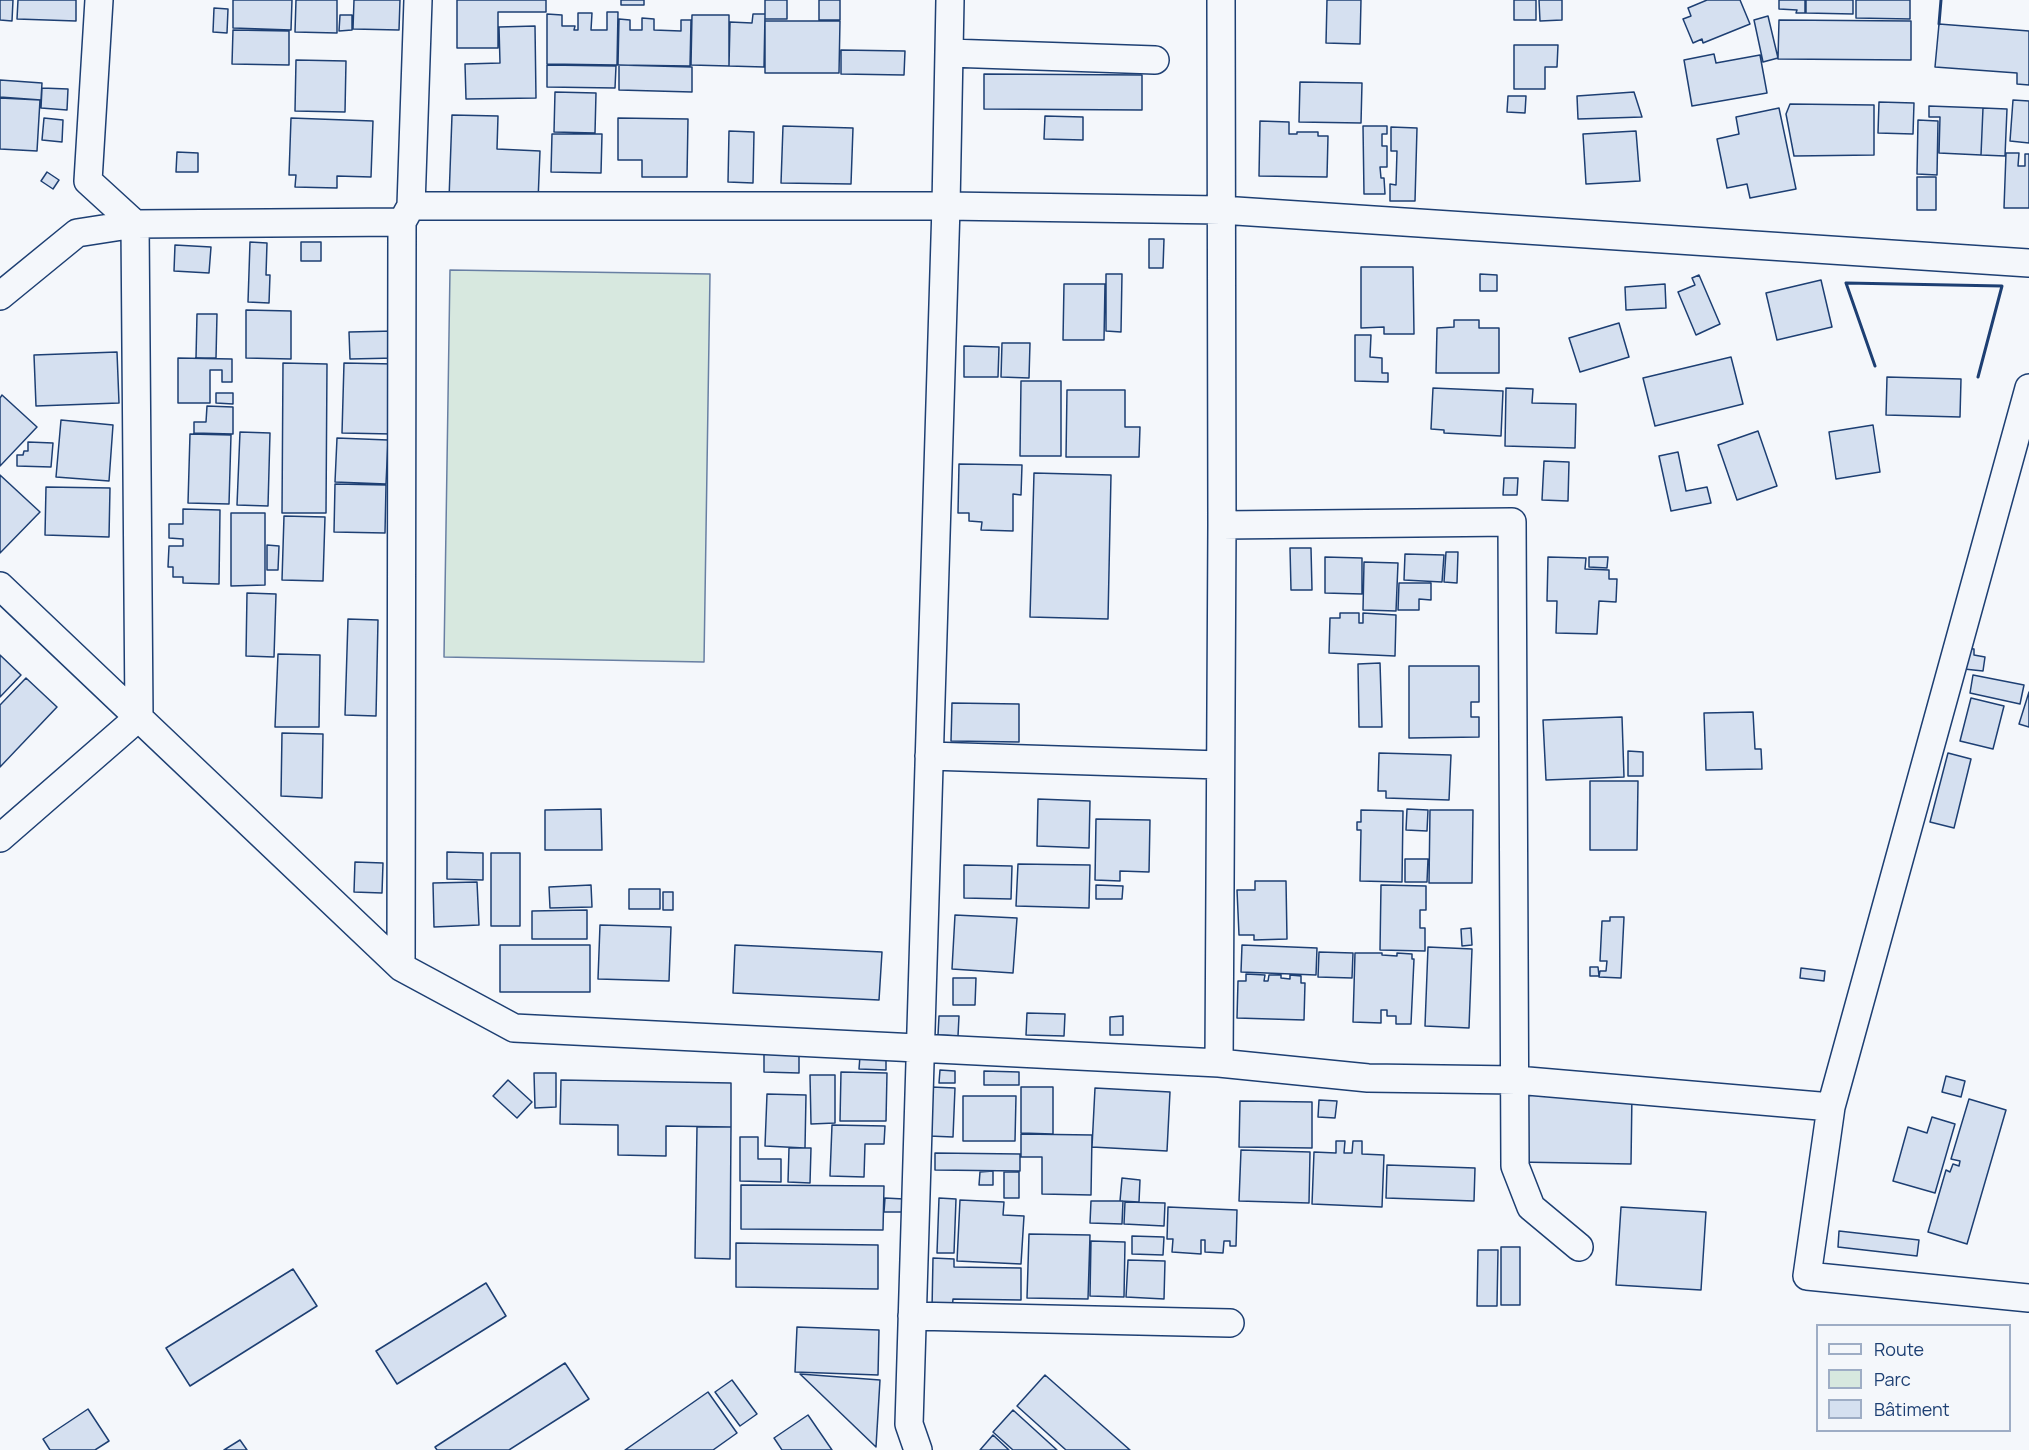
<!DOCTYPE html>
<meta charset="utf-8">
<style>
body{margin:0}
#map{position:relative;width:2029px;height:1450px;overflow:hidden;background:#f4f7fb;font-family:Manrope,sans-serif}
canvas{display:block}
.legend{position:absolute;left:1816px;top:1324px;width:195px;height:108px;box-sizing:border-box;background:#f4f7fb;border:2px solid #9eadc5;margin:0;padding:8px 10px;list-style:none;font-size:18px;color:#1d3f73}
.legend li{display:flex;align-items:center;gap:12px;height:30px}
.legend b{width:30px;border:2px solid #9eadc5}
</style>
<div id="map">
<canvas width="2029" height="1450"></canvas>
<ul class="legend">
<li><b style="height:8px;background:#f4f7fb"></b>Route</li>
<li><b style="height:16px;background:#d7e8df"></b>Parc</li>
<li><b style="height:16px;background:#d5e0f0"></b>Bâtiment</li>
</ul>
</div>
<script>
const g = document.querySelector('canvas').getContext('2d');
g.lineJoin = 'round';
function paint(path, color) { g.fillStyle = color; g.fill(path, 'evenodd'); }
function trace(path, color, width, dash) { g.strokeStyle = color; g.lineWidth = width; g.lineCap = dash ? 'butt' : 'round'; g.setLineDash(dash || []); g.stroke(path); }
const green = new Path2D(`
 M450,270L710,274L704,662L444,657Z`);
paint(green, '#d7e8df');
trace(green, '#687fa3', 1.5);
const building = new Path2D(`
 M0,0H13L12,21L0,20Z
 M18,0H76V21L17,19Z
 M233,0H292L291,30L233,28Z
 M296,0H337V33L295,32Z
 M354,0H400L399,30L353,29Z
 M457,0H546V12H498V48H457Z
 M621,0H644V5H621Z
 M765,0H787V19H765Z
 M819,0H840V20H819Z
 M1327,0H1361L1360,44L1326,43Z
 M1514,0H1536V20H1514Z
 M1539,0H1562V20L1540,21Z
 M1707,0H1740L1750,24L1703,43L1702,39L1693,43L1683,19L1691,16L1688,8Z
 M1779,0H1805V13H1796L1797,10L1779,9Z
 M1806,0H1853V14L1806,13Z
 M1856,0H1910V19L1856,18Z
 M214,8L228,9L227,33L213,32Z
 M607,12H618L617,65L547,64V14L562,15V26H575L574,30H578V13H592L591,30H607Z
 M753,14H765L764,67L729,66L730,22L752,23Z
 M340,15H352V30L339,31Z
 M692,15H729V66L691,65Z
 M1768,16L1778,58L1763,62L1754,20Z
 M642,18L654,19V30L681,31V20H691L690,66L618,65L619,19L630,20V30H642Z
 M1779,20L1911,21V60L1778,59Z
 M765,21H840L839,73H765Z
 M1939,24L2029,31V85L2017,84V73L1935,67Z
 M535,26L536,98L466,99L465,64L500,63L499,27Z
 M233,30L289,31V65L232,64Z
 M1514,45H1558L1557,67H1545V89H1514Z
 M841,50L905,51L904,75L841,74Z
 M1714,54L1716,63L1760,55L1767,93L1692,106L1684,60Z
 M296,60L346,61L345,112L295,111Z
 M547,65L616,66L615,88L547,87Z
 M619,65L692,67V92L619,90Z
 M984,74L1142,75V110L984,109Z
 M0,80L42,83L41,100L0,97Z
 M1300,82L1362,83L1361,123L1299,122Z
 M42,88L68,89L67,110L41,108Z
 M555,92L596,93L595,133L554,132Z
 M1634,92L1642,117L1578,119L1577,96Z
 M1508,96H1526L1525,113L1507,112Z
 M0,98L40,100L37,151L0,149Z
 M2013,100L2029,101V143L2010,141Z
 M1879,102L1914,103L1913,134L1878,133Z
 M1790,104L1874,105V155L1794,156L1786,114Z
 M1929,106L1983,108L1981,155L1939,153L1940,117H1929Z
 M1779,108L1796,189L1750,198L1747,184L1727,188L1717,139L1739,134L1736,117Z
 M1983,108L2007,109L2005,156L1981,155Z
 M452,115L498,116L497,149L540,151L538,201L449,199Z
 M1045,116L1083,117V140L1044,139Z
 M44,118L63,120L62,142L42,140Z
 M291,118L373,121L371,177L337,176V188L295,187L296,175H289Z
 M618,118L688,119L687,177H642V160H618Z
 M1918,120L1938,121L1937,175L1917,174Z
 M1260,121L1289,122V134H1297V132H1318V136H1328L1327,177L1259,176Z
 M783,126L853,128L851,184L781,183Z
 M1363,126H1387V134H1382V146H1387V167H1380L1381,178H1384L1385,194H1364Z
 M1391,127L1417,128L1415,201H1390V184L1396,185L1397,151H1391Z
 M729,131L754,132L753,183L728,182Z
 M1636,131L1640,181L1586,184L1583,134Z
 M552,134H602L601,173L551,172Z
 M177,152L198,153V172H176Z
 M2006,153H2019L2018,166H2025V154H2029V208H2004Z
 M47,172L59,180L53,189L41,181Z
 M1917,177H1936V210H1917Z
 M1149,239H1164L1163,268H1149Z
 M250,242L267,243L266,275H270L269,303L248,302Z
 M301,242H321V261H301Z
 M175,245L211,247L209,273L174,271Z
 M1361,267H1413L1414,334H1384V327L1361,328Z
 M1106,274H1122L1121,332L1106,331Z
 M1480,274L1497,275V291H1480Z
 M1699,275L1720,324L1696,335L1678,292L1695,285L1692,278Z
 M1821,280L1832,327L1777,340L1766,293Z
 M1064,284H1105L1104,340H1063Z
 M1665,284L1666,308L1626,310L1625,287Z
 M246,310L291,311V359L246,358Z
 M197,314H217L216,358H196Z
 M1454,320H1479V328H1499V373H1436L1437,328L1454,327Z
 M1619,323L1629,357L1580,372L1569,338Z
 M395,331V358L350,359L349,332Z
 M1355,335H1371L1370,357L1382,358V373H1388V382L1355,381Z
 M1002,343H1030L1029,378L1001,377Z
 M964,346L999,347L998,377H964Z
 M117,352L119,403L36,406L34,355Z
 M1731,357L1743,404L1655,426L1643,378Z
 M178,358L232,359V382H222V370H210V403H178Z
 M283,363L327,364L326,513H282Z
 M344,363L394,364L392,434L342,433Z
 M1887,377L1961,379L1960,417L1886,415Z
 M1021,381H1061V456H1020Z
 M1433,388L1503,391L1501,436L1444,433V430L1431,429Z
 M1506,388L1533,389L1532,403L1576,404L1575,448L1505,446Z
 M1067,390H1125V427H1140L1139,457H1066Z
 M216,393H233V404L216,403Z
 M2,395L37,427L0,466V398Z
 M207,406L233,407V434L194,433V422H206Z
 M61,420L113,425L109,481L56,477Z
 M1873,425L1880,472L1836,479L1829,432Z
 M1758,431L1777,486L1737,500L1718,445Z
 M240,432L270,433L268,506L237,505Z
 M190,434L231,435L229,504L188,503Z
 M337,438L388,440L386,484L335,482Z
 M28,442L53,443L51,467L17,466V455H23L24,451H28Z
 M1678,452L1686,491L1707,487L1711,503L1671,511L1659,456Z
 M1544,461L1569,462L1568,501L1542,500Z
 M959,464L1022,465L1021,495L1013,494V531L981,530L982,522L969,521V513H958Z
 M1034,473L1111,475L1108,619L1030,617Z
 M0,475L40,512L0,553Z
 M1504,478H1518L1517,495H1503Z
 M335,484L386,485L385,533L334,532Z
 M46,487L110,488L109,537L45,535Z
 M183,509L220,510L219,584L183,583V577H173V567H168L169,546H183V539L169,538V524H183Z
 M231,513H265V585L231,586Z
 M284,516L325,517L323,581L282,580Z
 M267,545L279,546L278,570H267Z
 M1290,548H1311L1312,590H1291Z
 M1446,552H1458L1457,583L1444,582Z
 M1405,554L1444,555L1442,582L1404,580Z
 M1325,557L1362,558V594L1325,593Z
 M1548,557L1586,558L1585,569L1609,570V579H1617L1616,602L1599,601L1597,634L1556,633L1557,601H1547Z
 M1589,557H1608L1607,568L1589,567Z
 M1364,562L1398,563L1396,611L1363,610Z
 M1399,583H1431V600L1419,599V610H1398Z
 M247,593L276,594L274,657L246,656Z
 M1340,613H1359V623H1363V613L1396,615L1395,656L1329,653L1330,618H1340Z
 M348,619L378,620L376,716L345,715Z
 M1966,648L1974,649V655L1985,657L1983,671L1964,669Z
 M278,654L320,655L319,727H275Z
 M0,655L21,675L0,697Z
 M1380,663L1382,727H1359L1358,664Z
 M1409,666H1479V702H1471V717H1479V737L1409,738Z
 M1973,675L2024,685L2020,704L1970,693Z
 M26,678L57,707L0,767V705Z
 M2029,692V727L2019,724Z
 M1971,698L2004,706L1993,749L1960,741Z
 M952,703L1019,704V742L951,741Z
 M1753,712L1755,749H1761L1762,769L1706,770L1704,713Z
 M1622,717L1624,777L1546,780L1543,720Z
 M282,733L323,734L322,798L281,796Z
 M1628,751L1643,752V776H1628Z
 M1379,753L1451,755L1449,800L1386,798V791H1378Z
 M1948,753L1971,759L1954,828L1930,822Z
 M1590,781H1638L1637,850H1590Z
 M1038,799L1090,801L1089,848L1037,846Z
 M601,809L602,850H545V810Z
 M1407,809L1428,810L1427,831L1406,830Z
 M1361,810L1403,811L1402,882L1360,881L1361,830H1357V822H1361Z
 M1430,810H1473L1472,883H1429Z
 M1096,819L1150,820L1149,872L1120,871V881L1095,880Z
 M447,852L483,853V880L447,879Z
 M491,853H520V926H491Z
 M1405,859H1428L1427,882H1405Z
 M355,862L383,863L382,893L354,892Z
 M1018,864L1090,865L1089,908L1016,906Z
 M964,865L1012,866L1011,899L964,898Z
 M1255,881H1286L1287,939L1254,940V935H1239L1237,890H1255Z
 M477,882L479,925L434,927L433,883Z
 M591,885L592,907L550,908L549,887Z
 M1096,885L1123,886L1122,899H1096Z
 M1381,885L1426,886V910H1420V928H1425V951L1380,950Z
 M629,889H660V909H629Z
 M663,892H673V910H663Z
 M587,910V939H532V911Z
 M955,915L1017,918L1013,973L952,969Z
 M1610,917H1624L1621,978L1599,977L1600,971H1606L1607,961H1600L1602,921H1610Z
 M600,925L671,927L669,981L598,979Z
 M1471,928L1472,945L1462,946L1461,929Z
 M500,945H590V992H500Z
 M735,945L882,952L879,1000L733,993Z
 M1242,945L1317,948L1316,975L1241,972Z
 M1428,947L1472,949L1469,1028L1425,1026Z
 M1319,952L1353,953L1352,978L1318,977Z
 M1355,953H1382V955L1397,956V953L1412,954V959H1414L1411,1024H1396V1016H1387V1010H1381V1023L1353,1022Z
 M1590,967H1598L1599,976H1590Z
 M1801,968L1825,971L1824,981L1800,978Z
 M1246,974L1265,975L1264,981H1268L1269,975H1281V978L1290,979V975L1301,976V983H1305L1304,1020L1237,1018L1238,981H1246Z
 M953,978H976L975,1005H953Z
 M1027,1013L1065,1014L1064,1036L1026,1035Z
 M939,1016H959L958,1036L938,1035Z
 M1123,1016V1035H1110V1017Z
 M764,1050L799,1051V1073L764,1072Z
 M860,1056H886V1070L859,1069Z
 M940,1070L955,1071V1083H939Z
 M984,1071L1019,1072V1085H984Z
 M841,1072L887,1073L886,1121H840Z
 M534,1073H556V1107L535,1108Z
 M810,1075H835V1123L811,1124Z
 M1946,1076L1965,1081L1961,1097L1942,1092Z
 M508,1080L532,1102L517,1118L493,1096Z
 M561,1080L731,1083V1127L666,1126V1156L618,1155V1125L560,1124Z
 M931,1087L955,1088L953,1137L929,1136Z
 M1021,1087H1053V1134L1021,1133Z
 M1095,1088L1170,1092L1167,1151L1092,1147Z
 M1518,1091L1632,1093L1631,1164L1517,1162Z
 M767,1094L806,1095L805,1148L765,1146Z
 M963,1096H1016L1015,1141H963Z
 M1969,1099L2006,1110L1967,1244L1928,1232L1946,1170L1950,1172L1953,1164L1959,1166L1960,1161L1951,1159Z
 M1319,1100L1337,1101L1335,1118L1318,1117Z
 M1240,1101L1312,1102V1148L1239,1147Z
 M1932,1117L1955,1124L1935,1193L1893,1181L1908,1127L1927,1133Z
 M832,1125L885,1126L884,1144H865L864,1177L830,1176Z
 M697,1127H731L730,1259L695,1258Z
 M1021,1134L1092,1135L1091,1195L1042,1194V1157H1021Z
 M740,1137H758V1159H781V1182L740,1181Z
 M1336,1141H1345L1344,1153H1352L1353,1141H1362V1154L1384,1155L1382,1207L1312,1204L1314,1152L1336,1153Z
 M789,1148H811L810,1183L788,1182Z
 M1241,1150L1310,1152L1309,1203L1239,1201Z
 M935,1153L1020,1154V1171L935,1170Z
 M1387,1165L1475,1168L1474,1201L1386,1198Z
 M993,1171V1185H979L980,1172Z
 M1004,1172H1019V1198H1004Z
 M1122,1178L1140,1180L1139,1202L1120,1201Z
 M741,1185L884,1186L883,1230L741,1229Z
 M885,1198L904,1199V1212H884Z
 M939,1198L956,1199L954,1253H937Z
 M960,1200L1004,1202L1003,1215L1024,1216L1021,1264L957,1261Z
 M1091,1201H1123L1122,1224L1090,1223Z
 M1125,1202L1165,1203L1164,1226L1124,1224Z
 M1168,1207L1237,1210L1236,1246H1230V1241H1224L1223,1253L1205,1252V1240H1201V1254L1172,1252L1173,1239H1167Z
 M1621,1207L1706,1212L1701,1290L1616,1285Z
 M1839,1231L1919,1240L1917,1256L1838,1247Z
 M1029,1234L1090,1235L1088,1299L1027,1298Z
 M1132,1236L1164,1237L1163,1255L1132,1254Z
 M1091,1241L1125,1242L1124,1297L1090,1296Z
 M736,1243L878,1245V1289L736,1287Z
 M1501,1247H1520V1305H1501Z
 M1478,1250H1498L1497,1306H1477Z
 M933,1258L954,1259V1267L1021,1268V1300L953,1299L952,1310L932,1309Z
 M1128,1260L1165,1261L1164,1299L1126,1297Z
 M293,1269L317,1306L190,1386L166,1348Z
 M486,1283L506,1316L397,1384L376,1351Z
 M797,1327L879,1330L878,1375L795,1372Z
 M565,1363L589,1399L509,1450H437L435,1447Z
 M800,1374L880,1380L876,1447Z
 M1045,1375L1130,1450H1066L1017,1406Z
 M732,1380L757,1414L740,1426L715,1392Z
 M708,1392L737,1433L713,1450H625Z
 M88,1409L109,1441L95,1450H50L43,1439Z
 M1013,1410L1057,1450H1013L993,1432Z
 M808,1415L832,1450H782L774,1438Z
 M993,1435L1009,1450H980Z
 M240,1440L247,1450H224Z`);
paint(building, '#d5e0f0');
trace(building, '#1d3f73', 1.5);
const minor = new Path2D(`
 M949,53L1155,60
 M411,206L418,0
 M0,296L77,233L135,224L402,222L411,206H946L1221,210L2029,263
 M2029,388L1831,1107L1807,1276L2029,1298
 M1222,525L1512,522L1515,1166L1531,1207L1579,1247
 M0,586L401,967L514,1028L1219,1063L1368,1078L1516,1080L1831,1107
 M929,756L1220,765
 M0,838L139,717L135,224L88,181L99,0
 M401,967L402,222
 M1219,1063L1222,525L1221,0
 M912,1316L1230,1323
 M918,1450L909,1424L946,206L950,0`);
trace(minor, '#1d3f73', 30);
trace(minor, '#f4f7fb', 27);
trace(new Path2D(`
 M1939,24L1941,0
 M1875,366L1846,283L2002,286L1978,377`), '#1d3f73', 3);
</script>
